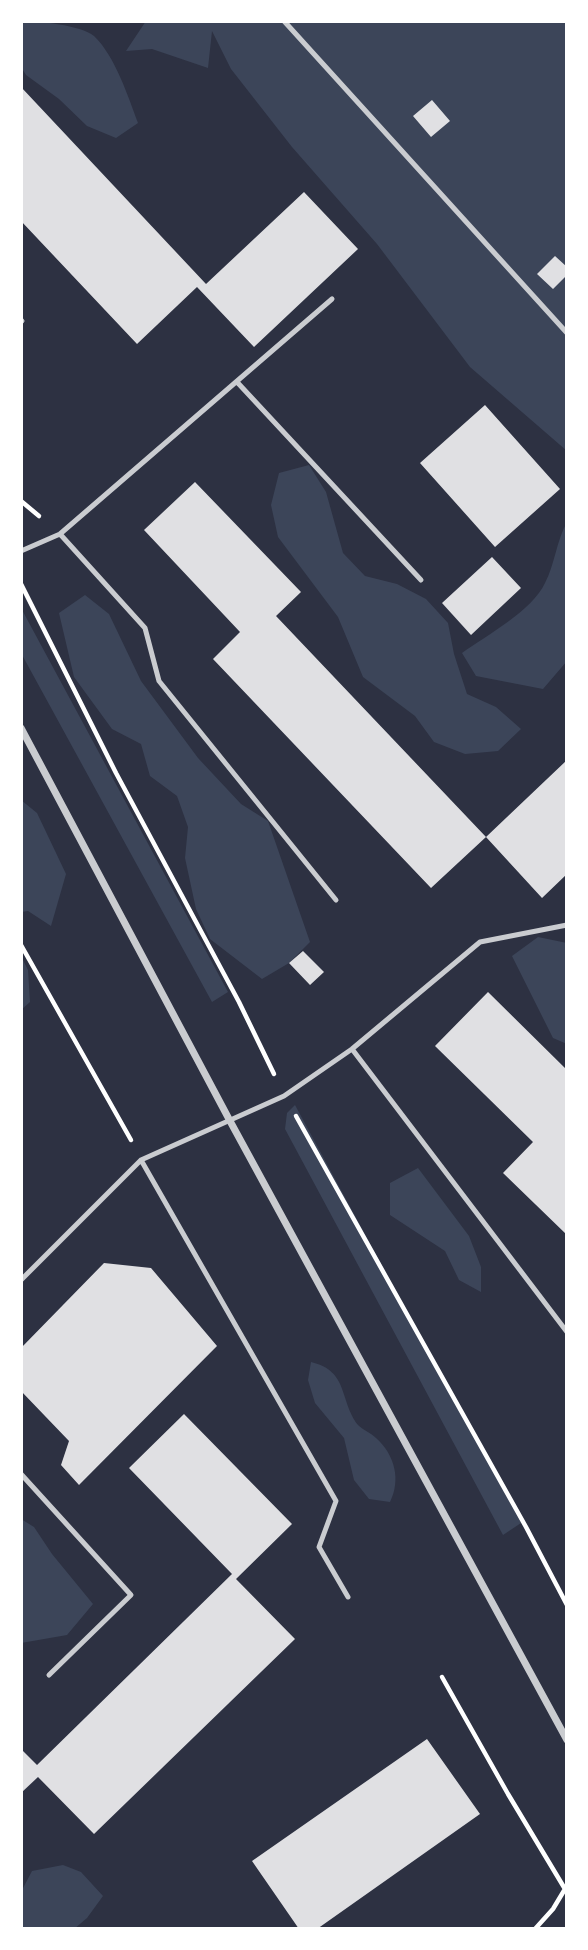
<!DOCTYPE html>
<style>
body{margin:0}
#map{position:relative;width:588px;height:1950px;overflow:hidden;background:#2d3142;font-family:"Nunito Sans",sans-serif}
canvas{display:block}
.frame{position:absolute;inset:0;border:23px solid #fff;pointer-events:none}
</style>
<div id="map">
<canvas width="588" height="1950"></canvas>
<div class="frame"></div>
</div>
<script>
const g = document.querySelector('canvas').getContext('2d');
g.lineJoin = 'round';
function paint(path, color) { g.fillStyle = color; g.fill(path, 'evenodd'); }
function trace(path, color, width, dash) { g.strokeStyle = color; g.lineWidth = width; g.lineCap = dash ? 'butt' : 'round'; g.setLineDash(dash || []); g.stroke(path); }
paint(new Path2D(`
 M21,21C38,21 81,25 94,36C115,56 128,96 138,123L116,138L87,126L59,99L26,75L21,67Z
 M146,21H567V451L470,367L377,244L292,147L231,69L212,31L208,68L152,49L126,51Z
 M309,465L326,492L343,553L365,576L397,584L426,599L448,623L454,654L467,694L496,707L521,729L498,751L465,754L434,742L415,716L363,677L338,617L278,537L271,505L279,473Z
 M567,522V661L543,689L476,676L462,653C487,635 532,611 545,583C555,564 556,542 567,522Z
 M85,595L109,614L141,681L198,758L241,804L268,821L310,942L289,963L262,979L210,939L196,909L185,858L188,827L177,796L150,776L141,744L112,729L74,677L59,613Z
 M21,608L228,992L212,1002L21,653Z
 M21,800L37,813L66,874L51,926L28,911L21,912Z
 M538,937L567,943V1044L553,1038L512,956Z
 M21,956L28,970L30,1002L21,1010Z
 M295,1105L521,1523L503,1535L285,1129L287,1113Z
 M418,1168L469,1236L481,1267V1292L459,1280L445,1251L390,1215V1183Z
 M311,1362C349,1371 339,1400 358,1425C363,1430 371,1433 376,1438C395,1455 401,1480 390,1502L369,1499L354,1480L344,1438L315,1403L308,1380Z
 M21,1519L34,1527L52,1554L93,1604L67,1635L21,1643Z
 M63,1865L81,1872L103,1896L87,1918L74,1929H21V1892L32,1871Z`), '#3c4559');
paint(new Path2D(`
 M21,87L206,284L304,192L358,249L254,347L197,287L137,344L21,221Z
 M432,100L450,121L431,137L413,116Z
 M555,256L567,267V275L553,289L537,274Z
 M485,405L560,489L495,547L420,463Z
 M195,482L301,592L276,616L486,837L431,888L213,659L240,632L144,530Z
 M492,557L521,588L471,635L442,603Z
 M567,760V874L542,898L486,837Z
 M303,951L324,972L310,985L289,963Z
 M488,992L567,1070V1235L503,1173L533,1142L435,1046Z
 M104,1263L151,1268L217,1346L79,1485L61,1465L69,1441L21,1391V1348Z
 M184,1414L292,1524L236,1579L295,1639L94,1834L38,1777L21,1793V1749L37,1765L232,1574L129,1468Z
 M427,1739L480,1814L317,1929H299L252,1861Z`), '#e0e0e3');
trace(new Path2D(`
 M21,501L39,516
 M21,584L116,773L239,1002L274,1074
 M21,945L131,1140
 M296,1116L526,1527L567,1605
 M442,1677L508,1794L565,1889L553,1909L535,1929`), '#fff', 4.5);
trace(new Path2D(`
 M284,21L567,333
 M21,320L22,321
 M237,382L421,580
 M60,534L332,299
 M21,551L60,534L145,628L159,681L336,900
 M352,1049L567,1332
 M141,1160L336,1501L319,1547L348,1597
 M21,1280L141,1160L284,1096L352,1049L480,942L567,925
 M21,1474L131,1595L49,1675`), '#caccd0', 5);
trace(new Path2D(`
 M21,728L230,1121L567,1740`), '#caccd0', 7);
</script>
